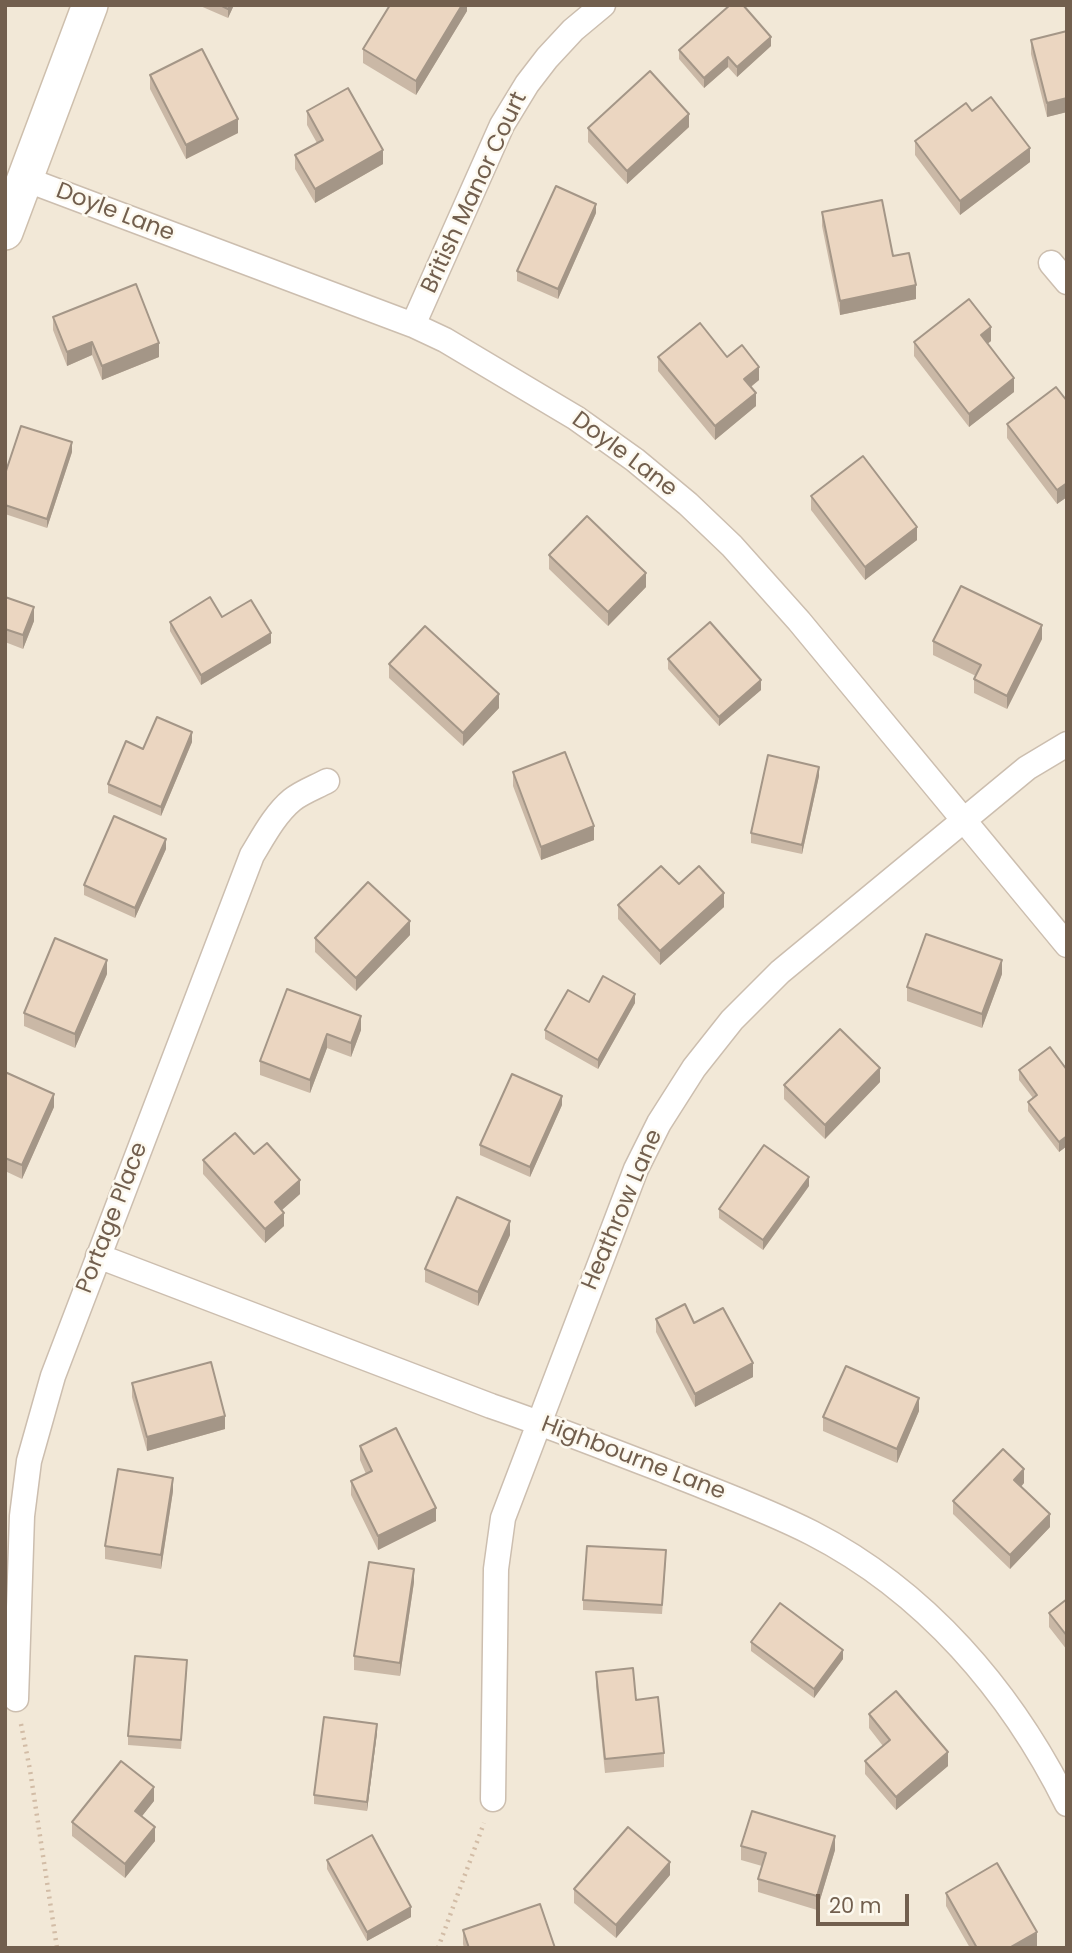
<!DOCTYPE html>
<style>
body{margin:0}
#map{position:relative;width:1072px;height:1953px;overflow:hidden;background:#fbf5e8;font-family:Poppins,sans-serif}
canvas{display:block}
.frame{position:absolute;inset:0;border:7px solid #725f4e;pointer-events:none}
.scale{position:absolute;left:816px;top:1894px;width:93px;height:32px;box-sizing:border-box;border:4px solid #725f4e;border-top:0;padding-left:9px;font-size:21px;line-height:24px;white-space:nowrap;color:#725f4e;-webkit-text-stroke:5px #fdf9ef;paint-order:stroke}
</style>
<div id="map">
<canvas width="1072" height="1953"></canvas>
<div class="frame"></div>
<div class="scale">20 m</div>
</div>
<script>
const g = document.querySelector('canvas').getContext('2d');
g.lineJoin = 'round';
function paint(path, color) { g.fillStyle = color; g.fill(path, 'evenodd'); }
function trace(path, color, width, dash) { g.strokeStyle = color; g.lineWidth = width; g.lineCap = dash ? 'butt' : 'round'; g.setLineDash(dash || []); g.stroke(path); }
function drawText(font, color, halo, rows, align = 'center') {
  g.font = font + ' Poppins,sans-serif'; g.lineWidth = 5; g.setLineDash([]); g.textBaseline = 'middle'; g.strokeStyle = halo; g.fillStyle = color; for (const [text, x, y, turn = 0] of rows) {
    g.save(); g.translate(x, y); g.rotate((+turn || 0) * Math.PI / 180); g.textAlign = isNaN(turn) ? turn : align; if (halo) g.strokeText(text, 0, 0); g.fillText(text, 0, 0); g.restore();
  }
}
paint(new Path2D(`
 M5,5H1067V1948H5Z`), '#f2e8d7');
const street = new Path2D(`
 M25,179L413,325L445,340L576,418L635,460L688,504L732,546L799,621L1067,945
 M1051,263L1067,282
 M413,325L502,125L527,84L547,58L573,30L603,5
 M98,1256L491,1406C550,1426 607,1449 665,1471C714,1491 765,1509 812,1533C925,1591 1011,1691 1067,1804
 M16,1699L22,1516L29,1461L53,1376L252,855C263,837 275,814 292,800C302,792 316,787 327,781
 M493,1799L496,1569L503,1518L636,1169L659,1123L694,1068L732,1020L780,972L1027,768L1067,744`);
const secondary = new Path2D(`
 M5,232L90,5`);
trace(street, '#ccbeaf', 27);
trace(secondary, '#cebfad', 38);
trace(new Path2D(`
 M21,1724L30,1770L57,1948
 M438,1948L484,1823`), '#d2bca6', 4.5, [2, 5]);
trace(street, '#fff', 24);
trace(secondary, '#fff', 35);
paint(new Path2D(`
 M198,5H234L228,18Z
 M467,5V11L416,95L363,63V49Z
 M1067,31V112L1047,117L1031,54V40Z
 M771,46L737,77L728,67L704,88L679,59V50Z
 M150,75L238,133L186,159L150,89Z
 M307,111L383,164L315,203L295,169V155L317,143L307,125Z
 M972,111L1030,162L960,215L915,155V141Z
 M689,127L627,184L588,142V128Z
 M822,212L893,256L916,299L840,315L822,226Z
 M596,213L558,299L517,281V271Z
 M53,317L159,357L102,380L92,355L67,366L53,330Z
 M991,341L987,344L1014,392L969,427L914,356V342Z
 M658,357H727L759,380L751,387L756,406L715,440L658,371Z
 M1067,401V497L1057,504L1007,438V424Z
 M72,452L47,528L5,514V474Z
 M811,496L917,540L865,580L811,510Z
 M549,555L646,587L608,626L549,569Z
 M5,597L34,621L23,649L5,642Z
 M222,617L271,643L201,685L170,631V622Z
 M1042,639L1007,709L974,693V679L976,676L933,655V641Z
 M668,659L761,690L719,726L668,669Z
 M389,664L499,708L463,746L389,678Z
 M192,742L161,816L108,793V784L143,749Z
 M513,772L594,840L541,860L513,786Z
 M819,776L802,854L751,843V833Z
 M166,849L135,918L84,895V885Z
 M679,884L724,907L660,965L618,919V905Z
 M410,935L356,991L315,952V938Z
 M107,974L75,1048L24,1026V1013Z
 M1002,974L982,1028L907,1001V987Z
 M287,989L361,1030L351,1057L327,1048L310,1093L260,1075V1061Z
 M589,1002L635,1003L598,1069L545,1039V1030Z
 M1019,1070H1067V1146L1059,1152L1028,1111V1102L1033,1098L1019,1080Z
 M5,1072L54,1107L22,1179L5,1171Z
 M880,1082L825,1139L784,1099V1085Z
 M562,1105L530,1177L480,1155V1145Z
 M254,1154L300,1194L282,1210L284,1226L265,1243L203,1174V1160Z
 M809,1186L763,1250L719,1218V1209Z
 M510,1235L478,1306L425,1282V1269Z
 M656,1319L694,1323L753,1377L695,1407L656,1332Z
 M132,1383L225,1429L147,1451L132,1397Z
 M919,1411L897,1463L823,1431V1417Z
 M360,1446L436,1521L378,1550L351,1495V1481L366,1474L360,1460Z
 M1024,1483L1021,1487L1050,1527L1010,1569L953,1514V1501Z
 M173,1491L161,1569L105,1559V1546Z
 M666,1559L662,1614L583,1610V1600Z
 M414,1582L400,1676L354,1670V1656Z
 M1067,1599V1650L1049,1627V1613Z
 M751,1642L843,1659L814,1698L751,1651Z
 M187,1669L181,1749L128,1745V1736Z
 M596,1672L636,1700L664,1753V1767L605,1773L596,1686Z
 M869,1714L948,1766L896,1810L865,1774V1761L883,1746L869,1728Z
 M377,1733L367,1811L314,1804V1795Z
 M154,1801L142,1816L155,1841L125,1878L72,1836V1822Z
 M741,1846L835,1850L817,1910L758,1892V1879L762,1866L741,1860Z
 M327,1860L411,1917L367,1941L327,1869Z
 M670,1875L616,1938L574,1903V1889Z
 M946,1893L1037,1946L1033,1948H970L946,1906Z
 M463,1930L555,1948H464L463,1944Z`), '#cab8a6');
paint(new Path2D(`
 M230,5H234L228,18V9Z
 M462,5H467V11L416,95V81Z
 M771,37V46L737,77V67Z
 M728,57V67L704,88V78Z
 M1067,98V112L1047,117V103Z
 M689,114V127L627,184V171Z
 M238,119V133L186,159V145Z
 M1030,148V162L960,215V201Z
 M383,150V164L315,203V189Z
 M596,204V213L558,299V289Z
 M916,285V299L840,315V301Z
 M991,327V341L981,349V335Z
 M92,342V355L67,366V352Z
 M159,343V357L102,380V366Z
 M759,367V380L744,392V379Z
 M1014,378V392L969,427V414Z
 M756,393V406L715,440V426Z
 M72,442V452L47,528V519Z
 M1067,483V497L1057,504V490Z
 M917,527V540L865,580V567Z
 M646,573V587L608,626V612Z
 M34,607V621L23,649V635Z
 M1042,625V639L1007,709V696Z
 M271,633V643L201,685V675Z
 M761,680V690L719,726V717Z
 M499,694V708L463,746V733Z
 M192,732V742L161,816V807Z
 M819,767V776L802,854V845Z
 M594,826V840L541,860V847Z
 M166,839V849L135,918V908Z
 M724,893V907L660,965V951Z
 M410,921V935L356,991V978Z
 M107,960V974L75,1048V1034Z
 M1002,960V974L982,1028V1014Z
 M635,994V1003L598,1069V1060Z
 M361,1016V1030L351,1057V1043Z
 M327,1034V1048L310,1093V1080Z
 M880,1068V1082L825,1139V1125Z
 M54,1094V1107L22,1179V1165Z
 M562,1096V1105L530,1177V1167Z
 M1067,1136V1146L1059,1152V1142Z
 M809,1177V1186L763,1250V1240Z
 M300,1180V1194L275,1216V1202Z
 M284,1213V1226L265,1243V1229Z
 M510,1221V1235L478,1306V1292Z
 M753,1363V1377L695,1407V1394Z
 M919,1398V1411L897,1463V1449Z
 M225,1416V1429L147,1451V1437Z
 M1024,1469V1483L1014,1494V1480Z
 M173,1478V1491L161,1569V1555Z
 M436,1508V1521L378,1550V1536Z
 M1050,1514V1527L1010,1569V1555Z
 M414,1569V1582L400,1676V1663Z
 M843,1650V1659L814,1698V1689Z
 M377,1724V1733L367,1811V1802Z
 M948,1752V1766L896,1810V1797Z
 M154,1787V1801L135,1825V1811Z
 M155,1827V1841L125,1878V1864Z
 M835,1836V1850L817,1910V1896Z
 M670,1862V1875L616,1938V1925Z
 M411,1907V1917L367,1941V1932Z
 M1037,1932V1946L1033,1948H1009Z`), '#a49687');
const building = new Path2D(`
 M220,5H230L228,9Z
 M390,5H462L416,81L363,49Z
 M730,5H743L771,37L737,67L728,57L704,78L679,50Z
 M1067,31V98L1047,103L1031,40Z
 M202,49L238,119L186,145L150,75Z
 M650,71L689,114L627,171L588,128Z
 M348,88L383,150L315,189L295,155L323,140L307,111Z
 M991,97L1030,148L960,201L915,141L966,103L972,111Z
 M556,186L596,204L558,289L517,271Z
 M882,200L893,256L909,253L916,285L840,301L822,212Z
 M136,284L159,343L102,366L92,342L67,352L53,317Z
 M969,299L991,327L981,335L1014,378L969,414L914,342Z
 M700,323L727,357L742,345L759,367L744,379L756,393L715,426L658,357Z
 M1056,387L1067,401V483L1057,490L1007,424Z
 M21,426L72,442L47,519L5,505V474Z
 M863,456L917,527L865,567L811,496Z
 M587,516L646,573L608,612L549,555Z
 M961,586L1042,625L1007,696L974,679L981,665L933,641Z
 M5,597L34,607L23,635L5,629Z
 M210,597L222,617L251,600L271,633L201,675L170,622Z
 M710,622L761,680L719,717L668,659Z
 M425,626L499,694L463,733L389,664Z
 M157,717L192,732L161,807L108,784L126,741L143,749Z
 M565,752L594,826L541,847L513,772Z
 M768,755L819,767L802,845L751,833Z
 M114,816L166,839L135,908L84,885Z
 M661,866L679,884L699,866L724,893L660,951L618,905Z
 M368,882L410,921L356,978L315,938Z
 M926,934L1002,960L982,1014L907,987Z
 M55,938L107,960L75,1034L24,1013Z
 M603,976L635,994L598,1060L545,1030L568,990L589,1002Z
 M287,989L361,1016L351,1043L327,1034L310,1080L260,1061Z
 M840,1029L880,1068L825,1125L784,1085Z
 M1050,1047L1067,1070V1136L1059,1142L1028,1102L1037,1095L1019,1070Z
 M5,1072L54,1094L22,1165L5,1158Z
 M512,1074L562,1096L530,1167L480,1145Z
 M235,1133L254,1154L267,1143L300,1180L275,1202L284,1213L265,1229L203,1160Z
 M764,1145L809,1177L763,1240L719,1209Z
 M457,1197L510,1221L478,1292L425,1269Z
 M685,1304L694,1323L723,1308L753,1363L695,1394L656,1319Z
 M211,1362L225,1416L147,1437L132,1383Z
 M846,1366L919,1398L897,1449L823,1417Z
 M396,1428L436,1508L378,1536L351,1481L372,1471L360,1446Z
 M1003,1449L1024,1469L1014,1480L1050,1514L1010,1555L953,1501Z
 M118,1469L173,1478L161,1555L105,1546Z
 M587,1546L666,1550L662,1605L583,1600Z
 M369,1562L414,1569L400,1663L354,1656Z
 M1067,1599V1636L1049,1613Z
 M780,1603L843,1650L814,1689L751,1642Z
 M135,1656L187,1660L181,1740L128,1736Z
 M633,1668L636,1700L658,1697L664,1753L605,1759L596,1672Z
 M896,1691L948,1752L896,1797L865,1761L890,1740L869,1714Z
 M324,1717L377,1724L367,1802L314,1795Z
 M121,1761L154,1787L135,1811L155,1827L125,1864L72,1822Z
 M752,1811L835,1836L817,1896L758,1879L766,1853L741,1846Z
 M628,1827L670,1862L616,1925L574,1889Z
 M372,1835L411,1907L367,1932L327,1860Z
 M997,1863L1037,1932L1009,1948H977L946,1893Z
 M540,1904L555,1948H469L463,1930Z`);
paint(building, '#ebd6c1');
trace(building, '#a49687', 2);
drawText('23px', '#725f4e', '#fdf9ef', [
 ["British Manor Court",475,193,-65],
 ["Doyle Lane",115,213,21],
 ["Doyle Lane",624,455,37],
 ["Heathrow Lane",623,1210,-67],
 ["Portage Place",113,1218,-69],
 ["Highbourne Lane",633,1459,21]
]);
</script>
